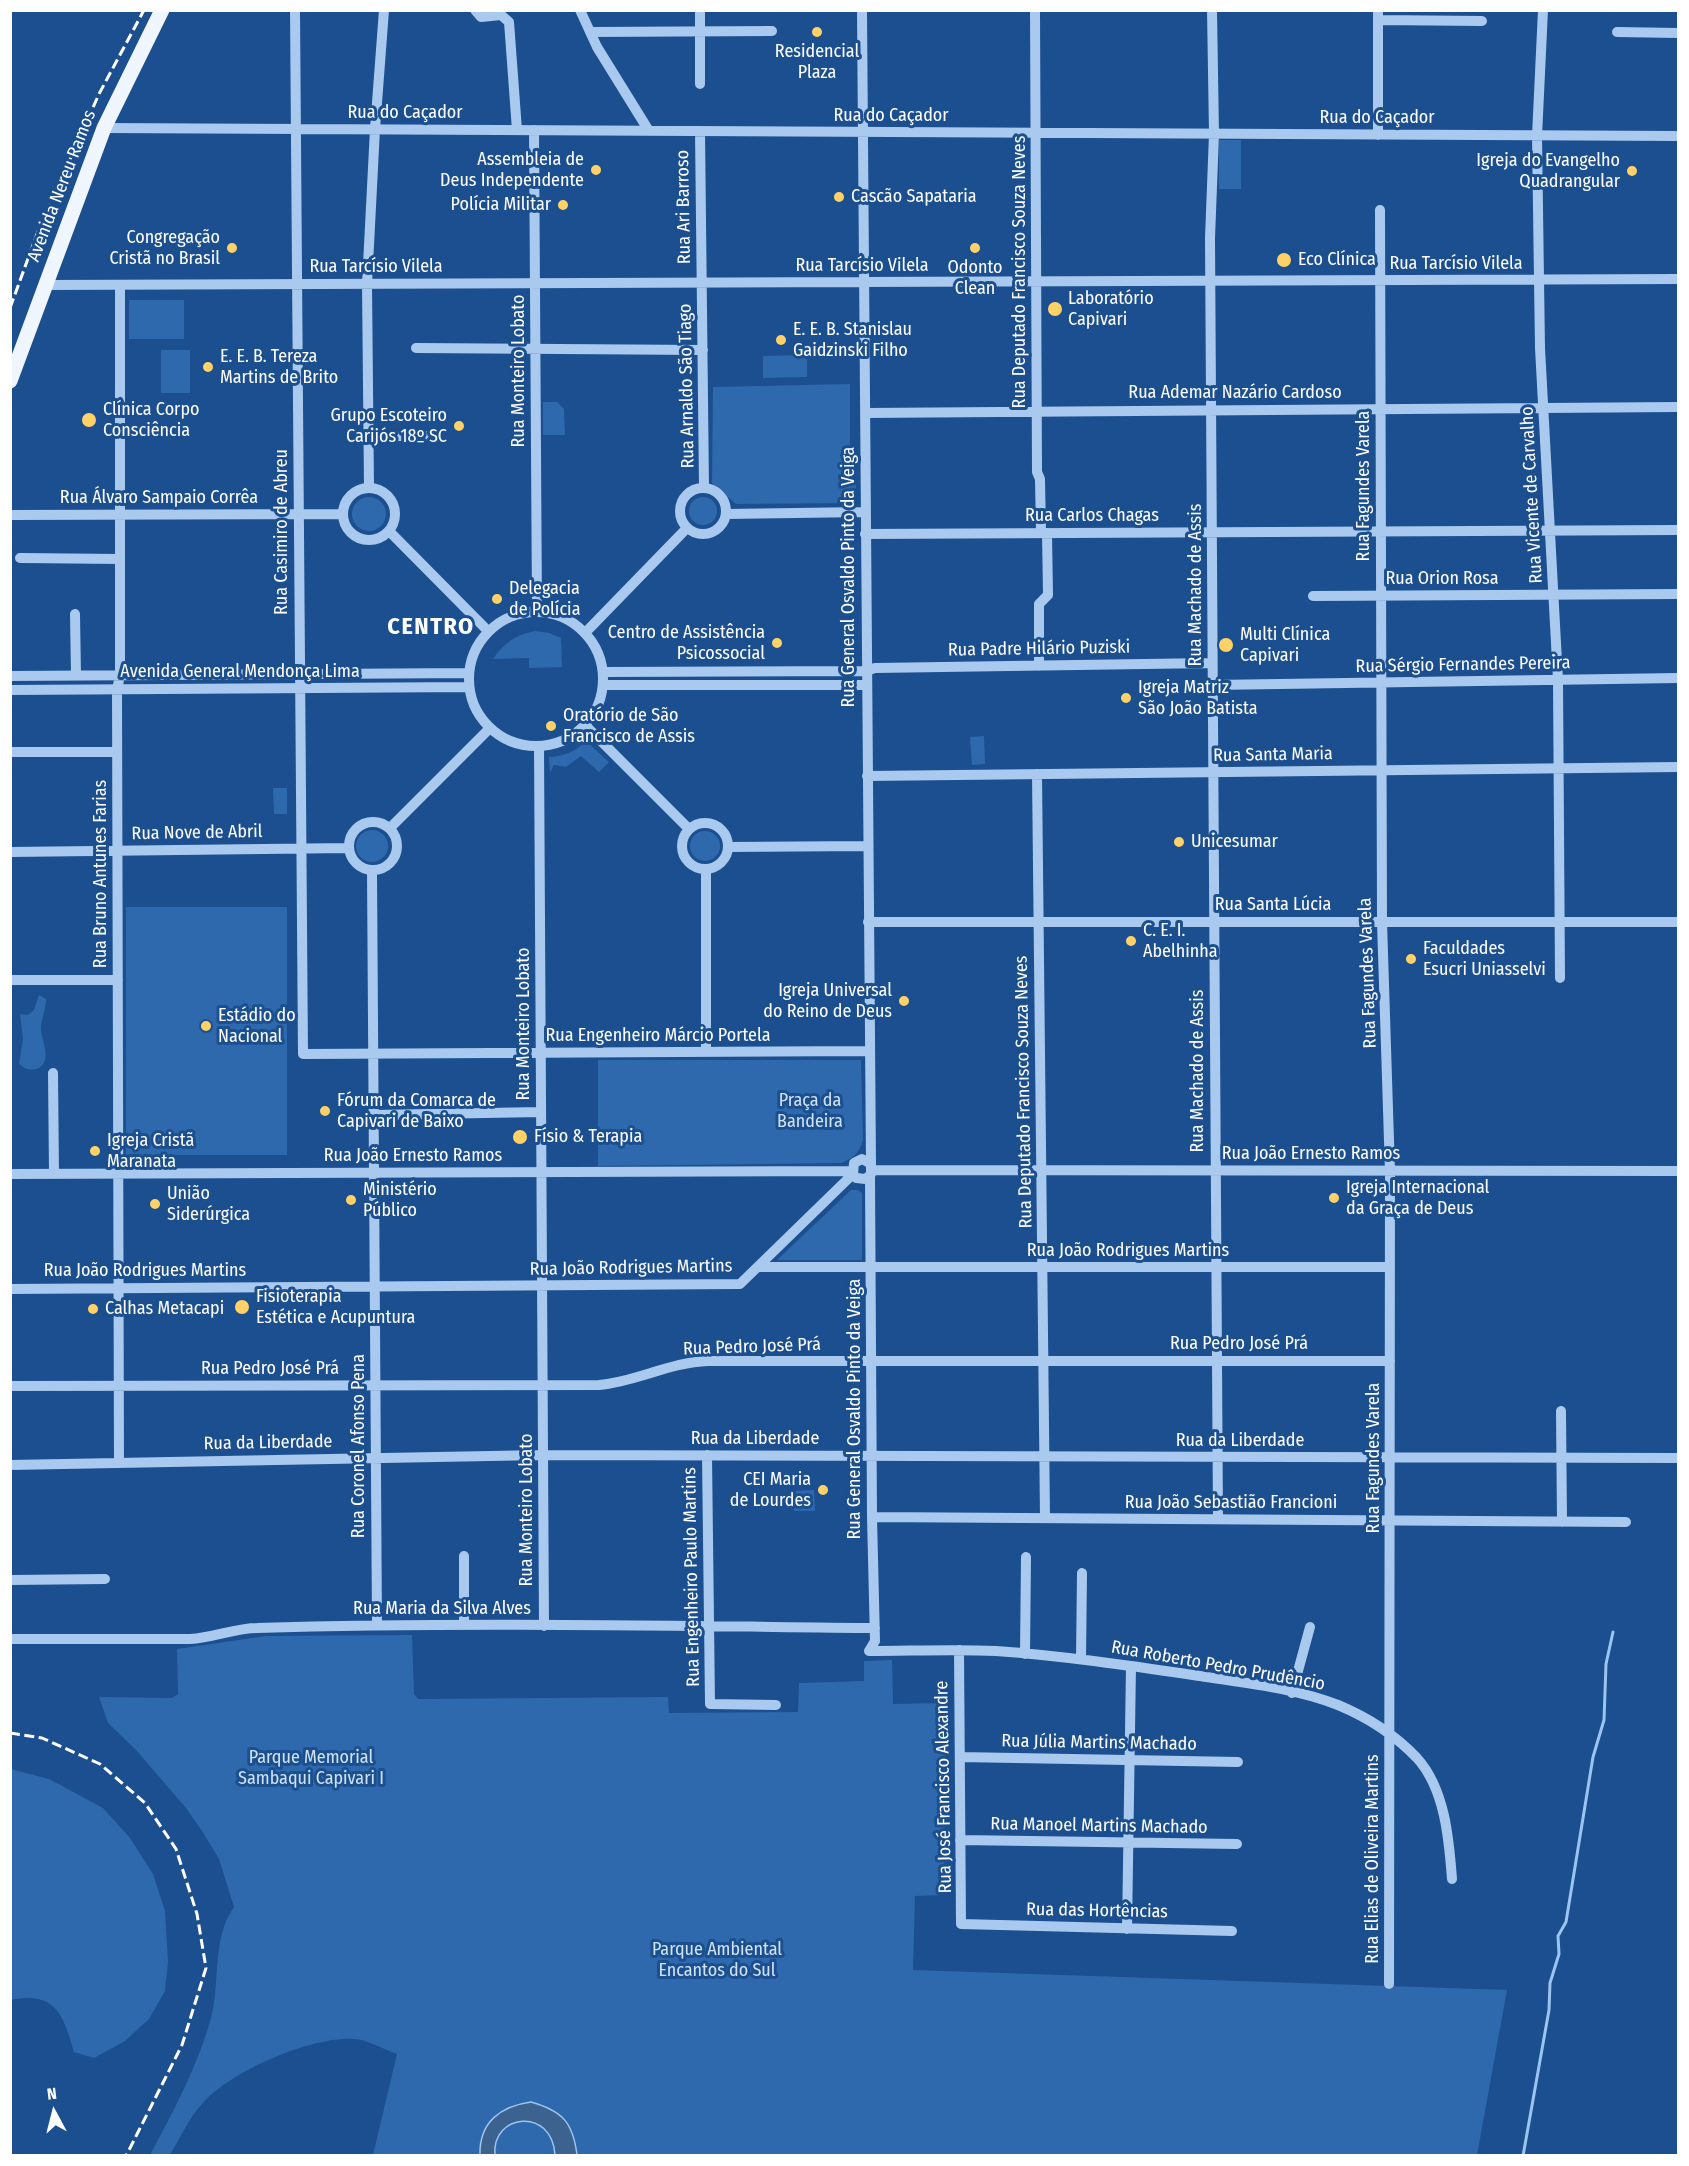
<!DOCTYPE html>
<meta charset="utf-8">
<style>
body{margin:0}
#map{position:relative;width:1689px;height:2166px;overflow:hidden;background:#1b4f8f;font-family:"Fira Sans Condensed",sans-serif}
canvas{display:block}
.frame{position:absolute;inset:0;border:12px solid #fff;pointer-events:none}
.north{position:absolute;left:24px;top:2082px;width:60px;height:60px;-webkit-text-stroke:4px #1b4f8f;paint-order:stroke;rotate:353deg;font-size:16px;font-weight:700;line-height:24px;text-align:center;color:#fff}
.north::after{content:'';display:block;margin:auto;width:21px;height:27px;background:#fff;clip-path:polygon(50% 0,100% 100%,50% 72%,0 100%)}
</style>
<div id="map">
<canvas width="1689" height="2166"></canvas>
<div class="frame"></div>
<div class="north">N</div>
</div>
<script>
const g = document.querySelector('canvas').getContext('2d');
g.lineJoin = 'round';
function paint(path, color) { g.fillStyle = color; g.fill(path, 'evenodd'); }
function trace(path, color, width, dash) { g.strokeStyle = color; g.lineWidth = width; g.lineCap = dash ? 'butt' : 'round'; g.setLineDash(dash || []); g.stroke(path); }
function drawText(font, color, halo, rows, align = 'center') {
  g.font = font + ' "Fira Sans Condensed",sans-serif'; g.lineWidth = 6; g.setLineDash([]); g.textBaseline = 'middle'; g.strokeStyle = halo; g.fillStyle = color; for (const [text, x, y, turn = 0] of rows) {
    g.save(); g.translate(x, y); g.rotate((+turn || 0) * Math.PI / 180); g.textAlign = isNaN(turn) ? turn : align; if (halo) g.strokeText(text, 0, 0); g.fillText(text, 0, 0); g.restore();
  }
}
paint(new Path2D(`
 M1219,140H1241V189H1219Z
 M129,300H184V339H129Z
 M161,350H190V393H161Z
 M807,355V377L763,378V356Z
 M850,384V484H856V503L736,504L712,483L713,387Z
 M543,402H557L564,409L565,435H543Z
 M689 511a14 14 0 1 1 28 0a14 14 0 1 1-28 0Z
 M352 514a17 17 0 1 1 34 0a17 17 0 1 1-34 0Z
 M535,631L549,633L561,638L562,667L529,668V658L493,659C504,643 515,635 535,631Z
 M984,736L985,764L972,765L970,737Z
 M586,741L609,762L599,772L581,756L566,767L554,765L550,773L549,757C564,756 575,752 586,741Z
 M273,788H287V814H274Z
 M356 846a16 16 0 1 1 32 0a16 16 0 1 1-32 0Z
 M690 846a15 15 0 1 1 30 0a15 15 0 1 1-30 0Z
 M126,907H287V1155H126Z
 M39,995L46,999C46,1009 42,1017 41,1027C40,1039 55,1063 36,1069C29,1071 24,1068 19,1064L23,1039L20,1014L28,1015L34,1010Z
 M598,1060H861L863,1140C859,1154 853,1158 841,1163L598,1166Z
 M851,1190H858L862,1193V1260H777Z
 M814,1490L815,1511H794L793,1491Z
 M412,1635L414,1694L418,1699L668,1697L669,1713L798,1712L799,1683L864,1681V1661L892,1660L893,1704L946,1703L944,1895L915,1896L913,1970L1507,1990L1477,2155H373L397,2054C385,2050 366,2039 354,2039C311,2036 229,2072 201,2105C188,2120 180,2138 170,2155H150C173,2112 196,2069 210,2022C221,1985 211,1939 234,1907L219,1859L202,1831L186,1808L136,1750L108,1723L99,1697L172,1698L178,1694L177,1649L266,1636Z
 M11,1769L49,1779L103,1808L130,1838L153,1874L165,1911L168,1962L165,1991L149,2019L125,2041L94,2058L74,2052C63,2014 55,1991 11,2000Z`), '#2e69ad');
const water = new Path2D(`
 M531,2102C563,2111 573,2123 577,2155H555C552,2106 491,2114 495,2155H480C479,2122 501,2106 531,2102Z`);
paint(water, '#3c6290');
trace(water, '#9cc4f0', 1.5);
trace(new Path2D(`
 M1523,2156L1549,2010L1550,1983L1559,1954L1558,1936L1566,1922L1593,1757L1604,1720L1606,1664L1613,1632`), '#9cc4f0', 3);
trace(new Path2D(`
 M295,10L303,1054L869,1051
 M475,10L481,17L501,15L509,22L517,130
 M580,10L597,47L649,131
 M700,10V84
 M862,10L871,1164
 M1035,10L1037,472L1040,479L1041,533
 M1212,10L1214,134L1210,238L1218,1519
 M1543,10L1537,136L1539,280L1540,348L1558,680L1560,978
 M1378,20L1482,21
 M590,32L772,31
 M1617,32L1678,33
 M104,128L1678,136
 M534,130L537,611
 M700,131L704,488
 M1378,135V10
 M1380,210L1382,922L1390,1172L1389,1984
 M46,285L1678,279
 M416,348L703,350
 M865,413L1678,407
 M369,436H428
 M680 511a23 23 0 1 1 46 0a23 23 0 1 1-46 0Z
 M369,488L367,284L375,129L384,10
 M343 514a26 26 0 1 1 52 0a26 26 0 1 1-52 0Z
 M726,514L865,512
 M10,515L343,514
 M389,531L488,631
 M865,534L1678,530
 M20,558L120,559
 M1313,596L1678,594
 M469 679a67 67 0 1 1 134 0a67 67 0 1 1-134 0Z
 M75,614L76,675
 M585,633L687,528
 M1039,666V604L1048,595L1047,533
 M604,672L866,671L875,668L1212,663
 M10,676L469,673
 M604,685H867
 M1213,685L1678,678
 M10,690L469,687
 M586,726L689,829
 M539,746L544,1626
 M10,752H117
 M1037,774L1045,1518
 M867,776L1678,767
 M349 846a24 24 0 1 1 48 0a24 24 0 1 1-48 0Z
 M682 846a23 23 0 1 1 46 0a23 23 0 1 1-46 0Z
 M390,828L490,728
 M728,847L867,846
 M10,852L348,848
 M372,871L377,1625
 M868,922H1678
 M10,980H118
 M706,1052V869
 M53,1073L54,1174
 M374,1115L541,1112
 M872,1170L1678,1171
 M10,1174L852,1171
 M758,1267H1389
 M10,1289L740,1284L853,1174L854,1163L862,1159L871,1164V1174L866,1179L856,1178L853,1174
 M10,1386L599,1385C636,1382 670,1362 708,1361H1390
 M1561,1411L1562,1522
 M707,1455L710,1704L776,1705
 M119,1463L117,690L120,675V285
 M10,1465L543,1455L1678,1458
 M872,1517L1626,1522
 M464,1556V1625
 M10,1580L105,1579
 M10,1639H190C213,1638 235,1628 257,1628C463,1622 669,1626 875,1628
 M959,1650L961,1924L1232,1931
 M869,1651C911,1651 954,1649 996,1651C1065,1656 1132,1666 1200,1676C1245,1683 1295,1688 1338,1705C1367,1717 1395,1735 1417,1758C1445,1789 1449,1839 1452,1879
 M869,1651L875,1641L872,1517L870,1176
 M1025,1654L1026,1557
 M1081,1659L1082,1573
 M1292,1693L1310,1627
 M960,1757L1238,1762
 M960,1840L1237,1844
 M1127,1929L1131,1666`), '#a9c9ee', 10);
trace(new Path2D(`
 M10,381L104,128L162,10`), '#f0f6ff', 15);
trace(new Path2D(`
 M10,308L37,234L99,94L144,10
 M10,1733L42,1738L100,1764L145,1803L176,1849L197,1914L206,1968L182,2045L126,2156`), '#fff', 3, [10, 4.5]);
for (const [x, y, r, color] of [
 [817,32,6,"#ffd166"],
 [596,170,6,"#ffd166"],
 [1632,171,6,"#ffd166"],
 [839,197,6,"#ffd166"],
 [563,205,6,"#ffd166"],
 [232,248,6,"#ffd166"],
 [975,248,6,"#ffd166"],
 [1284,260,8,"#ffd166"],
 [1055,309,8,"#ffd166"],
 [781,340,6,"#ffd166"],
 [208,367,6,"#ffd166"],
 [89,420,8,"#ffd166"],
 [459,426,6,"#ffd166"],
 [497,599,6,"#ffd166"],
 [777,643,6,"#ffd166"],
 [1226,645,8,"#ffd166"],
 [1126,698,6,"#ffd166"],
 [551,726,6,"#ffd166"],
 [1179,842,6,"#ffd166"],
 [1131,941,6,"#ffd166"],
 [1411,959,6,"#ffd166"],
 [904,1001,6,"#ffd166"],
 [206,1026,6,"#ffd166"],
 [325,1111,6,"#ffd166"],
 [520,1137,8,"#ffd166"],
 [95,1151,6,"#ffd166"],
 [1334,1198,6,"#ffd166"],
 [351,1200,6,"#ffd166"],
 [155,1204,6,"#ffd166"],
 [242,1307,8,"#ffd166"],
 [93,1309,6,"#ffd166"],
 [823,1490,6,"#ffd166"]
]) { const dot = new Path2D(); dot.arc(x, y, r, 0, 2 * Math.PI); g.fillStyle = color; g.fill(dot); trace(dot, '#1b4f8f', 2); }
drawText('18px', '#fff', '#1b4f8f', [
 ["Residencial",817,52,"center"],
 ["Plaza",817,73,"center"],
 ["Assembleia de",584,160,"right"],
 ["Deus Independente",584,181,"right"],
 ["Igreja do Evangelho",1620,161,"right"],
 ["Quadrangular",1620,182,"right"],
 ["Cascão Sapataria",851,197],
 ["Polícia Militar",551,205,"right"],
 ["Congregação",220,238,"right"],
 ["Cristã no Brasil",220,259,"right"],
 ["Eco Clínica",1298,260],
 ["Odonto",975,268,"center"],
 ["Clean",975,289,"center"],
 ["Laboratório",1068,299],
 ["Capivari",1068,320],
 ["E. E. B. Stanislau",793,330],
 ["Gaidzinski Filho",793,351],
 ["E. E. B. Tereza",220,357],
 ["Martins de Brito",220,378],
 ["Clínica Corpo",103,410],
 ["Consciência",103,431],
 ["Grupo Escoteiro",447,416,"right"],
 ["Carijós 18º SC",447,437,"right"],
 ["Delegacia",509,589],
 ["de Polícia",509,610],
 ["Centro de Assistência",765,633,"right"],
 ["Psicossocial",765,654,"right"],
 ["Multi Clínica",1240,635],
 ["Capivari",1240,656],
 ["Igreja Matriz",1138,688],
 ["São João Batista",1138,709],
 ["Oratório de São",563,716],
 ["Francisco de Assis",563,737],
 ["Unicesumar",1191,842],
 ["C. E. I.",1143,931],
 ["Abelhinha",1143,952],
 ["Faculdades",1423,949],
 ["Esucri Uniasselvi",1423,970],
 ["Igreja Universal",892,991,"right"],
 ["do Reino de Deus",892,1012,"right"],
 ["Estádio do",218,1016],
 ["Nacional",218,1037],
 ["Fórum da Comarca de",337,1101],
 ["Capivari de Baixo",337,1122],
 ["Físio & Terapia",534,1137],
 ["Igreja Cristã",107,1141],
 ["Maranata",107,1162],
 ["Igreja Internacional",1346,1188],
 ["da Graça de Deus",1346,1209],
 ["Ministério",363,1190],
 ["Público",363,1211],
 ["União",167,1194],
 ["Siderúrgica",167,1215],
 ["Fisioterapia",256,1297],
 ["Estética e Acupuntura",256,1318],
 ["Calhas Metacapi",105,1309],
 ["CEI Maria",811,1480,"right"],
 ["de Lourdes",811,1501,"right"]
], 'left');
drawText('18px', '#fff', '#1b4f8f', [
 ["Rua do Caçador",405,113],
 ["Rua do Caçador",891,116],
 ["Rua do Caçador",1377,118],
 ["Avenida Nereu Ramos",62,186,-69],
 ["Rua Ari Barroso",684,207,-91],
 ["Rua Tarcísio Vilela",1456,264],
 ["Rua Tarcísio Vilela",862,266],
 ["Rua Tarcísio Vilela",376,267],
 ["Rua Deputado Francisco Souza Neves",1020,272,-90],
 ["Rua Monteiro Lobato",519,371,-90],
 ["Rua Arnaldo São Tiago",687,386,-91],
 ["Rua Ademar Nazário Cardoso",1235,393],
 ["Rua Fagundes Varela",1364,486,-90],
 ["Rua Vicente de Carvalho",1532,495,-93],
 ["Rua Álvaro Sampaio Corrêa",159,498],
 ["Rua Carlos Chagas",1092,516],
 ["Rua Casimiro de Abreu",282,532,-90],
 ["Rua General Osvaldo Pinto da Veiga",849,577,-90],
 ["Rua Orion Rosa",1442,579],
 ["Rua Machado de Assis",1196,585,-90],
 ["Rua Padre Hilário Puziski",1039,649,-1],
 ["Rua Sérgio Fernandes Pereira",1463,665,-1],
 ["Avenida General Mendonça Lima",240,672],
 ["Rua Santa Maria",1273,755,-1],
 ["Rua Nove de Abril",197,833,-1],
 ["Rua Bruno Antunes Farias",101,874,-90],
 ["Rua Santa Lúcia",1273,905],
 ["Rua Fagundes Varela",1368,973,-92],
 ["Rua Monteiro Lobato",524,1024,-90],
 ["Rua Engenheiro Márcio Portela",658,1036],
 ["Rua Machado de Assis",1198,1071,-90],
 ["Rua Deputado Francisco Souza Neves",1024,1092,-91],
 ["Rua João Ernesto Ramos",1311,1154],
 ["Rua João Ernesto Ramos",413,1156],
 ["Rua João Rodrigues Martins",1128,1251],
 ["Rua João Rodrigues Martins",631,1268,-1],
 ["Rua João Rodrigues Martins",145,1271],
 ["Rua Pedro José Prá",1239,1344],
 ["Rua Pedro José Prá",752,1347,-2],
 ["Rua Pedro José Prá",270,1369],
 ["Rua General Osvaldo Pinto da Veiga",855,1409,-90],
 ["Rua da Liberdade",755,1439],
 ["Rua da Liberdade",1240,1441],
 ["Rua da Liberdade",268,1443,-1],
 ["Rua Coronel Afonso Pena",359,1446,-90],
 ["Rua Fagundes Varela",1374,1458,-90],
 ["Rua João Sebastião Francioni",1231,1503],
 ["Rua Monteiro Lobato",527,1510,-90],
 ["Rua Engenheiro Paulo Martins",692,1577,-91],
 ["Rua Maria da Silva Alves",442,1609],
 ["Rua Roberto Pedro Prudêncio",1218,1666,10],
 ["Rua Júlia Martins Machado",1099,1743,1],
 ["Rua José Francisco Alexandre",944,1787,-91],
 ["Rua Manoel Martins Machado",1099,1826,1],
 ["Rua Elias de Oliveira Martins",1373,1859,-90],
 ["Rua das Hortências",1097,1911,1]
]);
drawText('18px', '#cfe3fa', '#1b4f8f', [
 ["Praça da",810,1101],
 ["Bandeira",810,1122],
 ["Parque Memorial",311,1758],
 ["Sambaqui Capivari I",311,1779],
 ["Parque Ambiental",717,1950],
 ["Encantos do Sul",717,1971]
]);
g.letterSpacing = '1.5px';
drawText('bold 24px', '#fff', '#1b4f8f', [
 ["CENTRO",431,627]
]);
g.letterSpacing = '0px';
</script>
